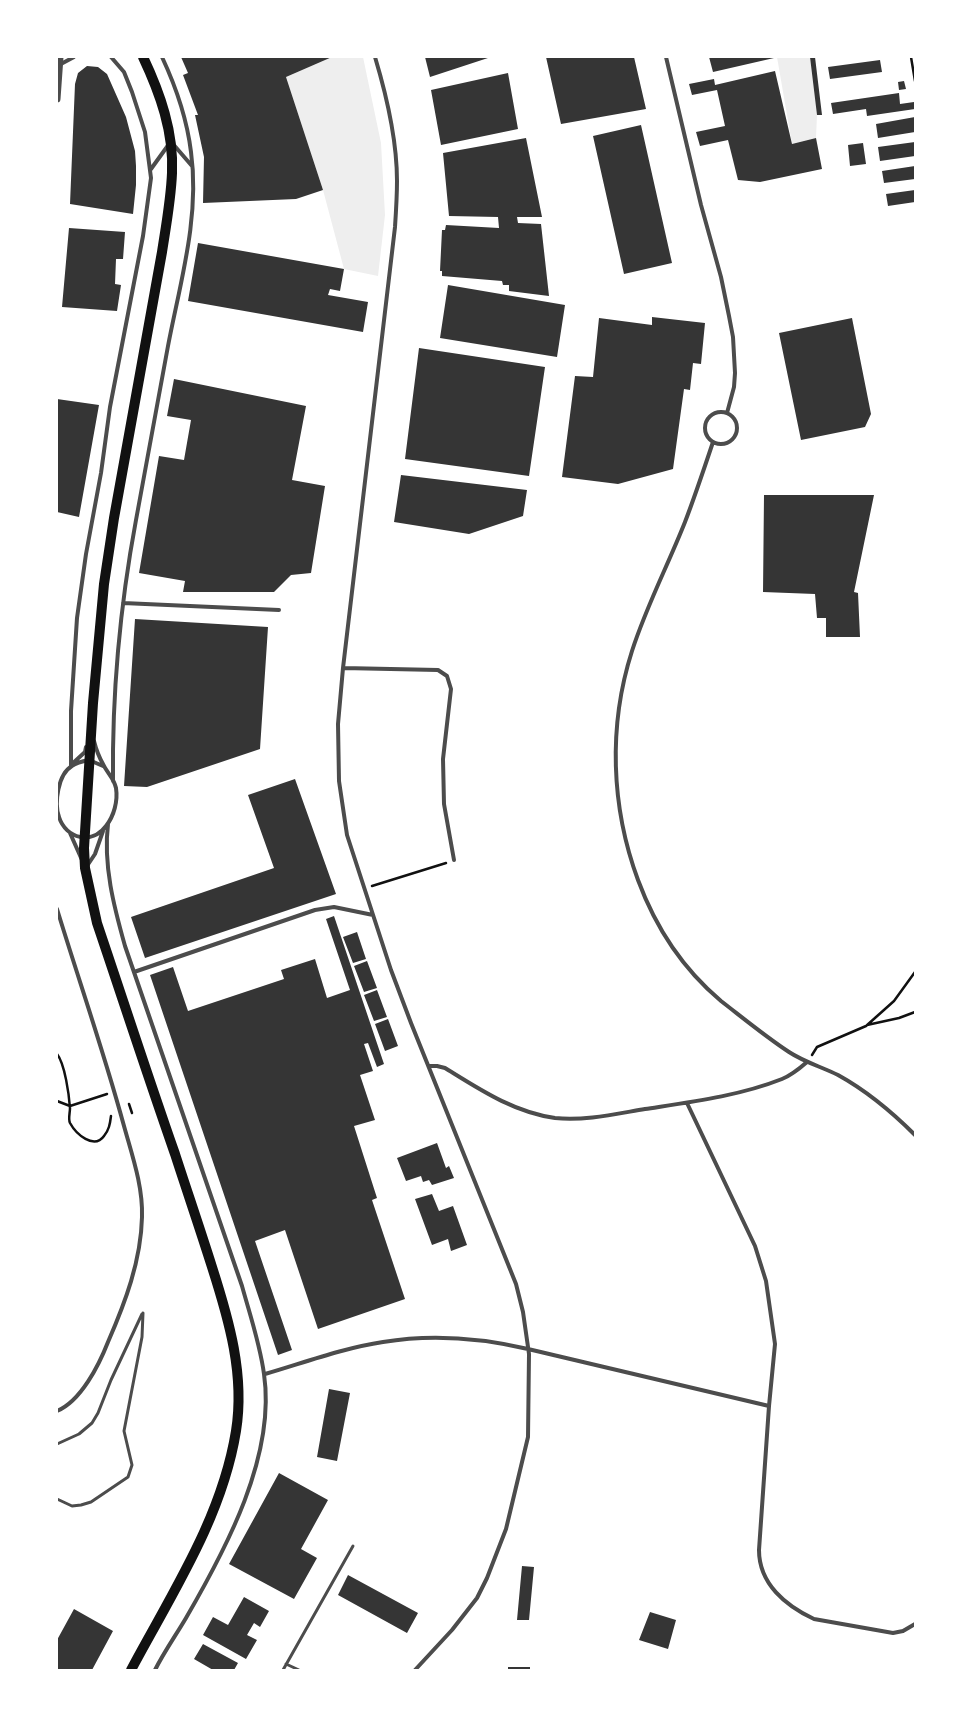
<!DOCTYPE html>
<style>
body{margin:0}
#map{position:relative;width:972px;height:1727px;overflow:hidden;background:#fff;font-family:Barlow,sans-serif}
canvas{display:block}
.frame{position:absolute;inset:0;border:58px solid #fff;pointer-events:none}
</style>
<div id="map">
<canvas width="972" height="1727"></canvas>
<div class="frame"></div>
</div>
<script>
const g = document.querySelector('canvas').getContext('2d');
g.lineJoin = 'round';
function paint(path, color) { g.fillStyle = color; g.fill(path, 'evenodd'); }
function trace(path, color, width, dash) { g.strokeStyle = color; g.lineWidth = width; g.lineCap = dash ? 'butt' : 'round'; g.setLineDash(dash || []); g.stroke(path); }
paint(new Path2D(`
 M332,57H363L381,143L385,215L378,276L344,269L323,190L286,77Z
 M777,57H810L817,115L816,138L792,144Z`), '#eee');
paint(new Path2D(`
 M181,57H332L286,77L323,190L296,199L203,203L204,157L195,115H198L183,75L188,73Z
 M425,57H491L430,77Z
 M546,57H634L646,109L561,124Z
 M709,57H774V58L713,72Z
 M810,57H815L822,115H817Z
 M880,60L882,72L830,79L828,67Z
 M87,66L98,67L107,74L126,117L135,151L136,166V185L133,214L70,204L75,84L78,73Z
 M775,71L792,144L816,138L822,169L760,182L738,180L728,140L700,146L696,132L725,126L717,90L692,95L689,84L714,79L715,85Z
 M508,73L518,129L441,145L431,90Z
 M904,81L906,89L899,90L898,82Z
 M899,93L900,104L914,102L915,109L867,116L866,109L833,114L831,103Z
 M915,117V132L878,138L876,124Z
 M641,125L672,263L624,274L593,136Z
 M526,138L542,217H517L518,223L541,224L549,296L509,291V285H503L502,281L442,276V271H440L442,230H445L446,225L499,228L498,217L449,216L443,153Z
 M915,142V156L880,161L878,147Z
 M863,143L866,164L850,166L848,145Z
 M915,166V179L884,183L882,171Z
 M915,190V202L888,206L886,194Z
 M69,228L125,232L123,259H116L115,284L121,285L117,311L62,307Z
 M198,243L344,269L340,291L330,289L328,295L368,302L363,332L188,301Z
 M448,285L565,305L557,357L440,338Z
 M652,317L705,323L701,364L693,363L690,390L684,389L673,469L618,484L562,477L575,376L593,377L599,318L652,325Z
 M852,318L871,414L865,427L801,440L779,333Z
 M419,348L545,367L529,476L405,459Z
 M174,379L306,406L292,480L325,486L311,573L291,575L274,592H183L185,581L139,573L159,456L184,460L191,420L167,416Z
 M57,399L99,405L79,517L57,512Z
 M401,475L527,490L523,516L469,534L394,522Z
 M764,495H874L854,592L858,593L860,637H826V618H817L815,594L763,592Z
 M135,619L268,627L260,749L147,787L124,786Z
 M295,779L336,894L145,958L131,917L274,868L248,795Z
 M334,916L384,1064L377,1067L368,1043L364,1044L373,1071L360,1075L375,1120L354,1126L377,1198L372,1200L405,1299L318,1329L285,1230L255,1241L292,1350L278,1355L150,975L173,967L188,1011L284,979L281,970L315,959L327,998L350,990L326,919Z
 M357,932L366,959L353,963L343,937Z
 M367,961L377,988L364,992L354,966Z
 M377,990L387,1017L374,1021L364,995Z
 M388,1019L398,1046L385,1051L375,1024Z
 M437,1143L446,1168L449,1166L454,1178L432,1185L429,1180L423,1182L421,1176L406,1181L397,1158Z
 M432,1194L439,1211L453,1206L467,1245L451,1251L448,1239L432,1245L415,1199Z
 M329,1389L350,1393L337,1461L317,1457Z
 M279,1473L328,1500L301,1549L317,1558L294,1599L229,1564Z
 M522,1566L534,1567L529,1620H517Z
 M348,1575L418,1613L407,1633L338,1595Z
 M244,1597L269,1611L260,1627L254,1623L247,1635L257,1640L246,1659L203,1635L213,1617L228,1625Z
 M74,1609L113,1631L92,1670H57V1640Z
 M650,1612L676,1620L668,1649L639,1640Z
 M203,1644L238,1663L234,1670H213L194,1659Z
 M508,1667H530V1670H508Z`), '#353535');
trace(new Path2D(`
 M911,57L915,81
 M372,886L446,863
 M867,1025L899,1018L915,1012
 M57,1054C65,1064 69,1095 70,1108C70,1113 68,1119 70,1123C76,1134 94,1150 104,1136C109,1130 110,1124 111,1116
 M812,1055L817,1047L866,1026L894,1001L915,972
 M57,1101L70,1106L107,1094
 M129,1104L132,1113`), '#111', 2.5);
trace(new Path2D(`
 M57,1444L79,1434L92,1423L98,1413L111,1380L142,1314
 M57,1499L72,1506L81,1505L91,1502L128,1477L132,1465L124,1431L142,1337L143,1313
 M286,1664L299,1670
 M283,1670L353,1546`), '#4c4c4c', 3);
trace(new Path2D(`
 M375,57C387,97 397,140 397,181C397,197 396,212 395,227L343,668L338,724L339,781L347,835L391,970L411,1023L516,1284L523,1312L529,1354L528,1437L506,1529L487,1578L477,1598L452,1630L415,1670
 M666,57L701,205L721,277L729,316L733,337L735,373L734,387L727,413
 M59,65L74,57
 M173,144L192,166
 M151,169L169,144
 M705 428a16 16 0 1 1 32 0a16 16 0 1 1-32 0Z
 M713,442C704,469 695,496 685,522C668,565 646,607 632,651C608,726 611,807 638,880C655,926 683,969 721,1001C743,1018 766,1037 789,1052C804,1062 822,1067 838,1075C867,1091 892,1112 915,1135
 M123,603L279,610
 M343,668L438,670L447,676L451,689L443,759L444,804L454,860
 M94,741C96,749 99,757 103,764C107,773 114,778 116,788C118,801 114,816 106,826C92,845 66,839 59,817C54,803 58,774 72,766C76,763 84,761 89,760L103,766
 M72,764L85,752L86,747
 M71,766V711L77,618L86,554L101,473L110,407L143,236L151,178L145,132L132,92L124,72L111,57
 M113,781C112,693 120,606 136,520C147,462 157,404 168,346C180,283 200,217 191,152C187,119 176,87 162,57
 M108,824C103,865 114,907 125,946L242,1286C250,1315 260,1344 264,1374C276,1456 226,1549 186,1618C176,1635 164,1652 155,1670
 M70,833L82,860
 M87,866L95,854L103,831
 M57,909C79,981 104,1052 124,1126C132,1155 143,1186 142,1217C141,1261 125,1303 108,1342C99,1365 81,1401 57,1411
 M134,972L315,910L334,907L373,915
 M429,1066H437L445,1068C479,1089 513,1112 555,1118C585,1121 615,1114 645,1109C691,1102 739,1096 782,1079C792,1075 799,1069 807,1062
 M687,1103L755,1246L766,1281L775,1344L769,1406L759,1550C759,1584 786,1606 814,1619L893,1633L903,1631L915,1624
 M265,1374C303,1363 343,1348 383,1342C431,1334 481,1338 528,1349L769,1406`), '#4c4c4c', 4);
trace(new Path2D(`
 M57,99L60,57`), '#4c4c4c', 7);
trace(new Path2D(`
 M131,1670C172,1593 222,1518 236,1431C245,1375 229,1320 212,1267C200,1229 187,1191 175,1154C148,1077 123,1000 97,923L85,868L84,848L93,703L104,584L114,518L162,252C166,226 171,199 172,173C174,132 160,93 143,57`), '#111', 10);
</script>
